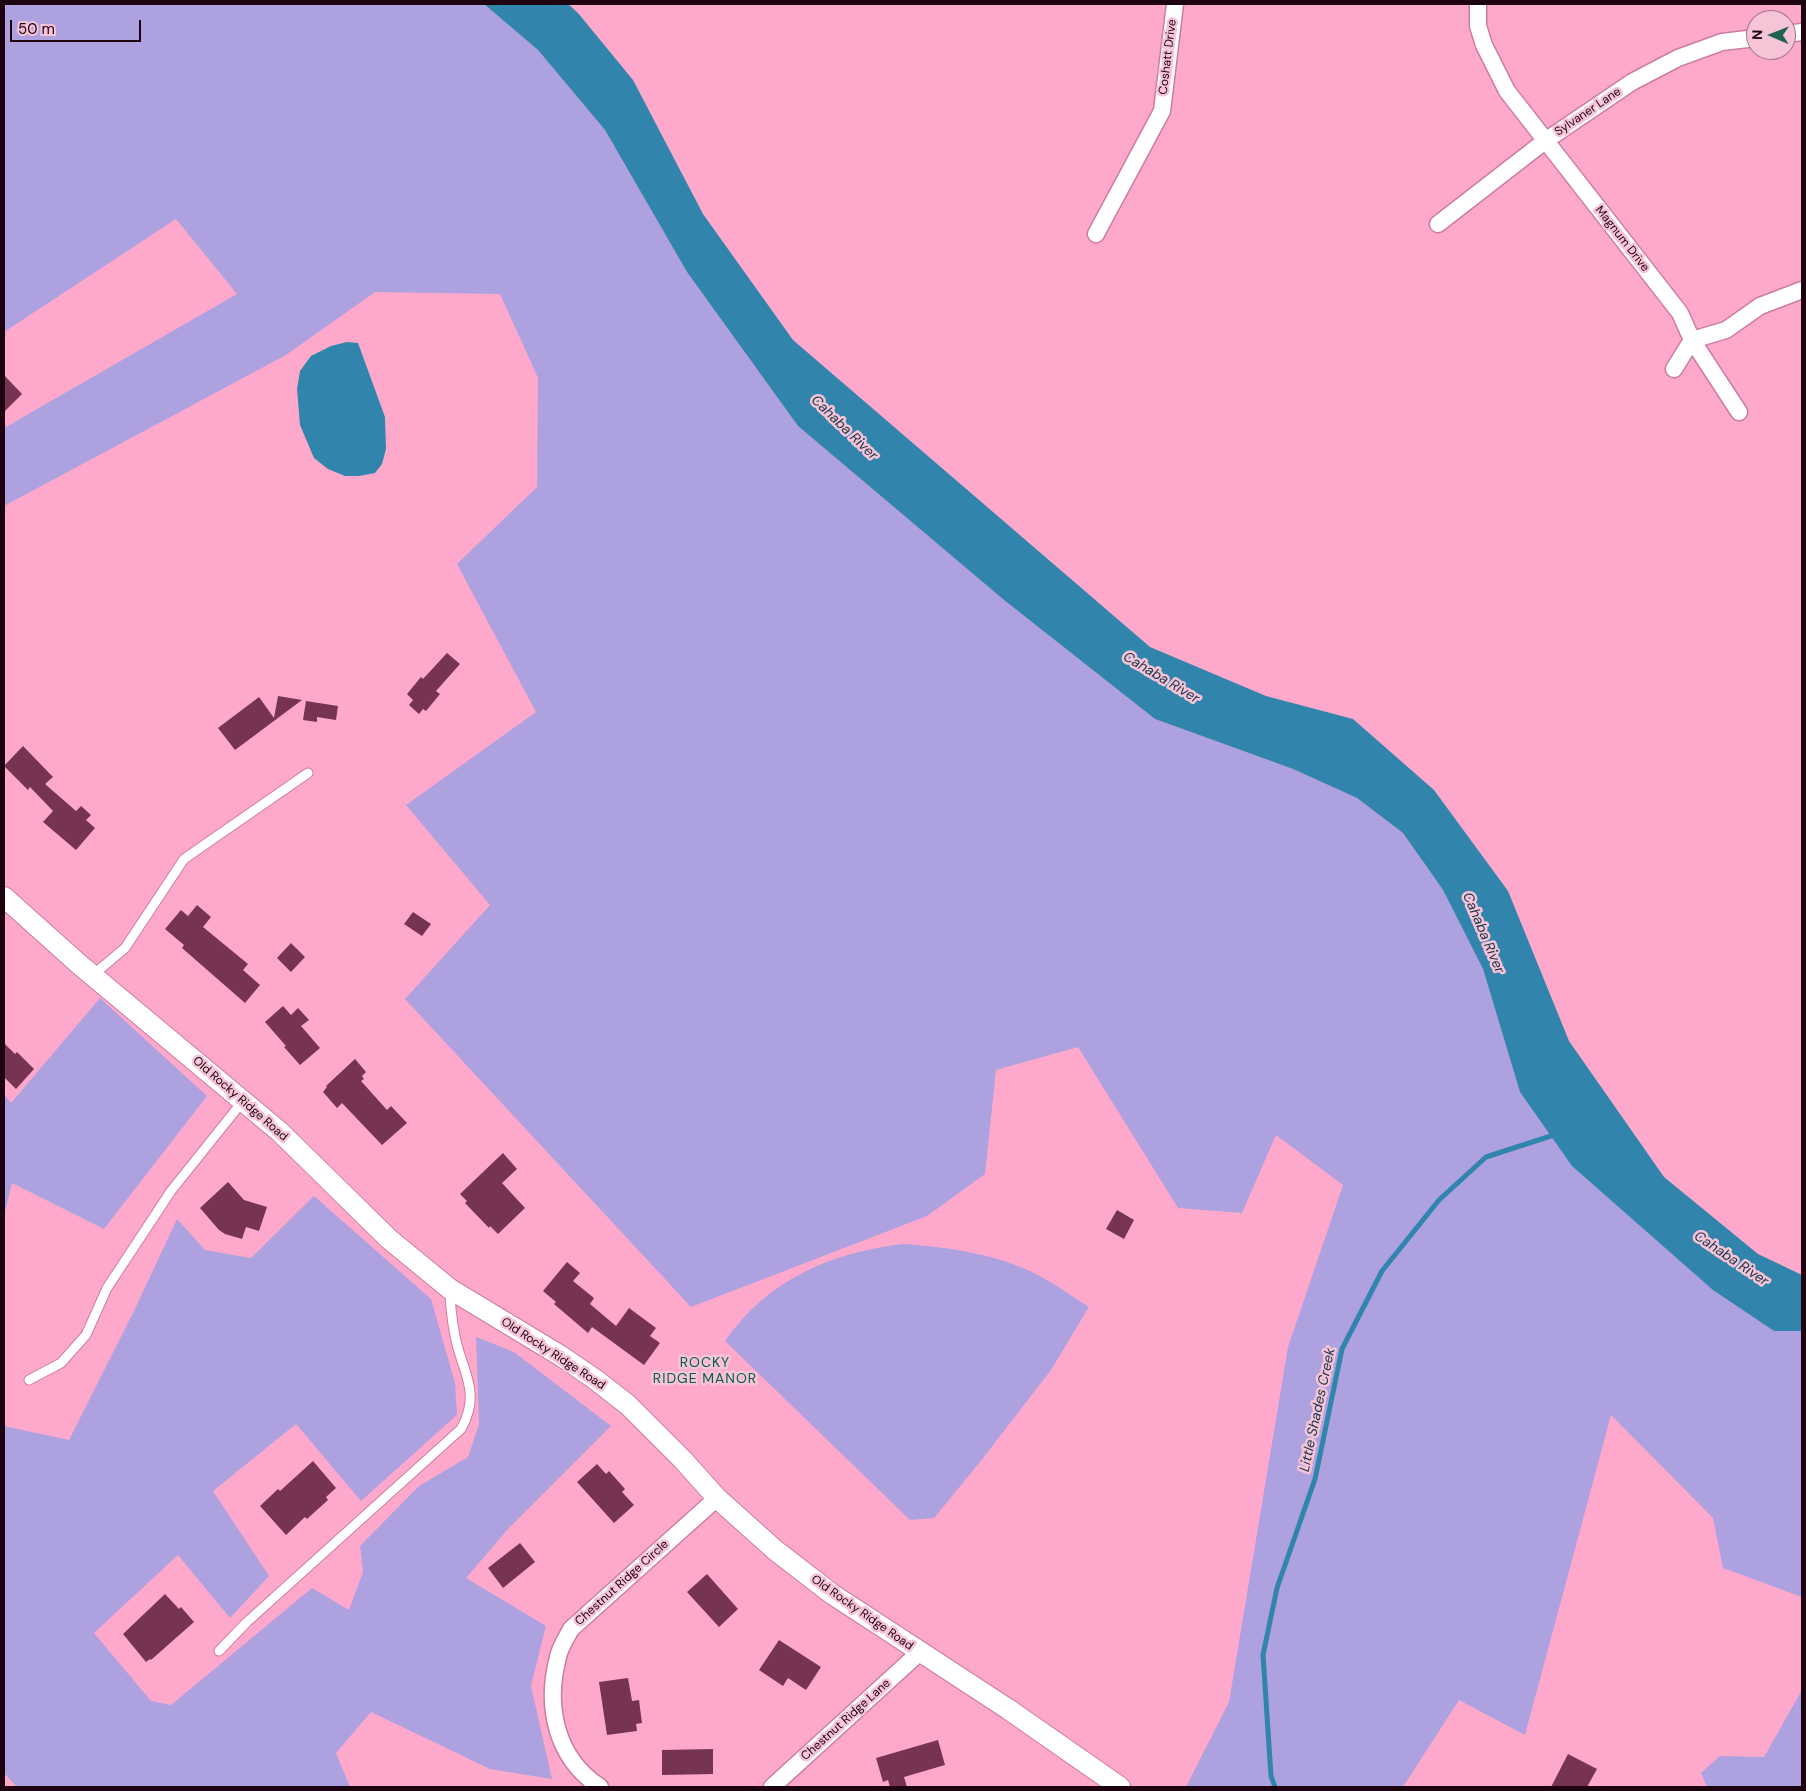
<!DOCTYPE html>
<style>
body{margin:0}
#map{position:relative;width:1806px;height:1791px;overflow:hidden;background:#fea9cc;font-family:"DM Sans",sans-serif}
canvas{display:block}
.frame{position:absolute;inset:0;border:5px solid #1d030f;pointer-events:none}
.north{position:absolute;left:1746px;top:10px;width:50px;height:50px;box-sizing:border-box;background:#f7c3d7;border:1px solid #a07687;border-radius:50%;rotate:271deg;font-size:14px;font-weight:700;line-height:20px;text-align:center;color:#1d030f}
.north::after{content:'';display:block;margin:auto;width:18px;height:22px;background:#216353;clip-path:polygon(50% 0,100% 100%,50% 72%,0 100%)}
.scale{position:absolute;left:10px;top:20px;width:131px;height:22px;box-sizing:border-box;border:2px solid #1d030f;border-top:0;padding-left:6px;font-size:15px;line-height:18px;white-space:nowrap;color:#1d030f;-webkit-text-stroke:4px #f7c3d7;paint-order:stroke}
</style>
<div id="map">
<canvas width="1806" height="1791"></canvas>
<div class="frame"></div>
<div class="north">N</div>
<div class="scale">50 m</div>
</div>
<script>
const g = document.querySelector('canvas').getContext('2d');
g.lineJoin = 'round';
function paint(path, color) { g.fillStyle = color; g.fill(path, 'evenodd'); }
function trace(path, color, width, dash) { g.strokeStyle = color; g.lineWidth = width; g.lineCap = dash ? 'butt' : 'round'; g.setLineDash(dash || []); g.stroke(path); }
function drawText(font, color, halo, rows, align = 'center') {
  g.font = font + ' "DM Sans",sans-serif'; g.lineWidth = 5; g.setLineDash([]); g.textBaseline = 'middle'; g.strokeStyle = halo; g.fillStyle = color; for (const [text, x, y, turn = 0] of rows) {
    g.save(); g.translate(x, y); g.rotate((+turn || 0) * Math.PI / 180); g.textAlign = isNaN(turn) ? turn : align; if (halo) g.strokeText(text, 0, 0); g.fillText(text, 0, 0); g.restore();
  }
}
paint(new Path2D(`
 M4,4H484L538,50L605,130L687,272L798,426L1004,600L1155,719L1293,769L1357,798L1403,833L1443,890L1483,969L1520,1092L1774,1331H1802V1597L1723,1568L1713,1518L1611,1415L1525,1735L1459,1700L1403,1787H1186L1229,1702L1288,1347L1343,1185L1276,1135L1242,1213L1178,1208L1078,1047L996,1070L985,1174L927,1216L691,1307L405,999L490,905L406,805L536,712L457,564L537,487L538,378L500,294L375,292L286,355L4,506V428L237,294L176,219L4,332Z
 M100,998L207,1096L104,1229L12,1183L4,1216V1094L11,1103Z
 M314,1196L431,1299L455,1383L457,1415L361,1501L296,1424L213,1491L269,1576L230,1618L178,1555L94,1633L151,1701L171,1705L312,1588L349,1610L363,1572L360,1546L419,1486L468,1457L479,1424L476,1337L514,1352L611,1426L509,1528L466,1578L546,1626L531,1686L552,1779L490,1769L371,1712L336,1753L350,1787H17L4,1773V1426L69,1440L134,1311L177,1219L205,1250L251,1258Z
 M903,1244C946,1247 990,1253 1030,1271C1051,1281 1070,1295 1089,1307L1051,1370L980,1462L934,1518L910,1520L725,1341C767,1280 832,1252 903,1244Z
 M1802,1690V1787H1707L1701,1773L1720,1756L1764,1757Z`), '#ada1e0');
paint(new Path2D(`
 M484,4H568L578,13L633,80L703,214L793,340L1150,647L1266,696L1353,719L1434,790L1508,891L1569,1041L1664,1177L1758,1254L1802,1275V1331H1774L1713,1290L1572,1166L1520,1092L1483,969L1443,890L1403,833L1357,798L1293,769L1155,719L1004,600L798,426L687,272L605,130L538,50Z
 M347,342L358,343L385,417L386,449L382,464L375,473L359,476H345L328,469L314,458L300,425L297,389L300,371L311,356L331,346Z`), '#3185ad');
trace(new Path2D(`
 M1275,1787L1271,1776L1263,1655L1277,1588L1315,1479L1342,1349L1382,1271L1439,1200L1486,1157L1557,1134`), '#3185ad', 5);
paint(new Path2D(`
 M4,375L22,394L4,412Z
 M447,653L460,664L436,691L440,694L426,711L423,709L419,714L409,705L413,700L407,694L421,677L423,679Z
 M278,696L302,700L235,750L218,728L259,697L274,718Z
 M306,701L338,706L336,720L317,717V722L303,720Z
 M23,746L53,777L45,784L76,811L81,806L91,815L86,820L95,828L76,850L43,822L53,811L30,787L28,790L4,766Z
 M197,905L211,917L203,927L248,964L243,970L260,985L245,1003L182,948L184,945L165,929L181,910L188,916Z
 M413,912L431,924L422,936L404,924Z
 M291,943L305,957L291,972L277,958Z
 M283,1006L291,1015L298,1008L309,1020L301,1026L320,1048L300,1065L284,1047L286,1046L265,1022Z
 M4,1043L15,1054L17,1052L34,1069L16,1089L4,1077Z
 M355,1059L366,1072L362,1076L364,1079L361,1081L387,1110L391,1106L407,1123L382,1145L342,1103L337,1108L323,1092L327,1087L326,1086Z
 M503,1153L517,1169L502,1183L525,1208L498,1234L490,1226L489,1228L465,1203L467,1201L460,1194Z
 M228,1182L244,1200L267,1207L259,1231L246,1227L242,1239L225,1234L219,1230L200,1208Z
 M1117,1210L1134,1220L1124,1239L1106,1229Z
 M567,1262L580,1273L573,1281L594,1298L590,1304L616,1326L629,1308L656,1328L650,1336L660,1343L644,1365L592,1327L588,1333L554,1304L556,1302L543,1291Z
 M313,1461L336,1488L326,1497L328,1500L307,1519L305,1517L286,1535L260,1506L278,1489L280,1491Z
 M597,1464L606,1474L609,1471L625,1489L622,1492L634,1505L614,1523L577,1482Z
 M520,1543L535,1562L503,1588L488,1568Z
 M707,1574L738,1609L719,1627L687,1592Z
 M165,1594L179,1609L181,1607L194,1622L151,1660L150,1659L146,1662L123,1634Z
 M779,1640L821,1667L806,1690L788,1678L783,1686L759,1670Z
 M628,1678L632,1701L639,1700L642,1723L636,1724L637,1731L607,1735L599,1682Z
 M938,1740L945,1765L904,1777L907,1787H890L888,1780L883,1782L876,1758Z
 M713,1749V1774L662,1775V1750Z
 M1568,1754L1597,1769L1587,1787H1551Z`), '#763352');
const service = new Path2D(`
 M93,975L125,948L184,859L308,773
 M29,1380L61,1363L86,1335L107,1288L171,1191L243,1101
 M219,1651L247,1622L461,1429C482,1392 462,1372 455,1336C452,1320 450,1304 450,1289`);
const minor = new Path2D(`
 M1478,4V26L1484,45L1507,91L1680,313L1692,340L1739,412
 M1786,34L1802,32
 M1438,224L1545,141L1632,82L1678,58L1722,42L1756,38
 M1096,234L1162,111L1175,4
 M1674,369L1692,340L1726,330L1760,306L1802,290
 M600,1787C556,1758 545,1707 558,1657C560,1647 567,1637 571,1629L717,1498
 M772,1787L920,1652`);
const tertiary = new Path2D(`
 M4,897L80,965L280,1132L389,1239L450,1289L561,1356L596,1380L628,1405L683,1460L717,1498L775,1550L832,1594L1008,1709L1120,1787`);
trace(service, '#cd7c9f', 11);
trace(minor, '#cd7c9f', 19);
trace(tertiary, '#cd7c9f', 22);
trace(service, '#fff', 9);
trace(minor, '#fff', 16);
trace(tertiary, '#fff', 20);
drawText('12px', '#1d030f', '#f7c3d7', [
 ["Coshatt Drive",1168,57,-83],
 ["Sylvaner Lane",1588,112,-34],
 ["Magnum Drive",1622,239,52],
 ["Old Rocky Ridge Road",240,1099,41],
 ["Old Rocky Ridge Road",553,1354,33],
 ["Chestnut Ridge Circle",622,1583,-42],
 ["Old Rocky Ridge Road",862,1613,35],
 ["Chestnut Ridge Lane",846,1720,-42]
]);
drawText('italic 14px', '#123648', '#f7c3d7', [
 ["Cahaba River",844,428,44],
 ["Cahaba River",1161,678,31],
 ["Cahaba River",1483,933,67],
 ["Cahaba River",1731,1259,34],
 ["Little Shades Creek",1318,1410,-78]
]);
g.letterSpacing = '1px';
drawText('14px', '#045c4a', '#f7c3d7', [
 ["ROCKY",705,1363],
 ["RIDGE MANOR",705,1379]
]);
g.letterSpacing = '0px';
</script>
